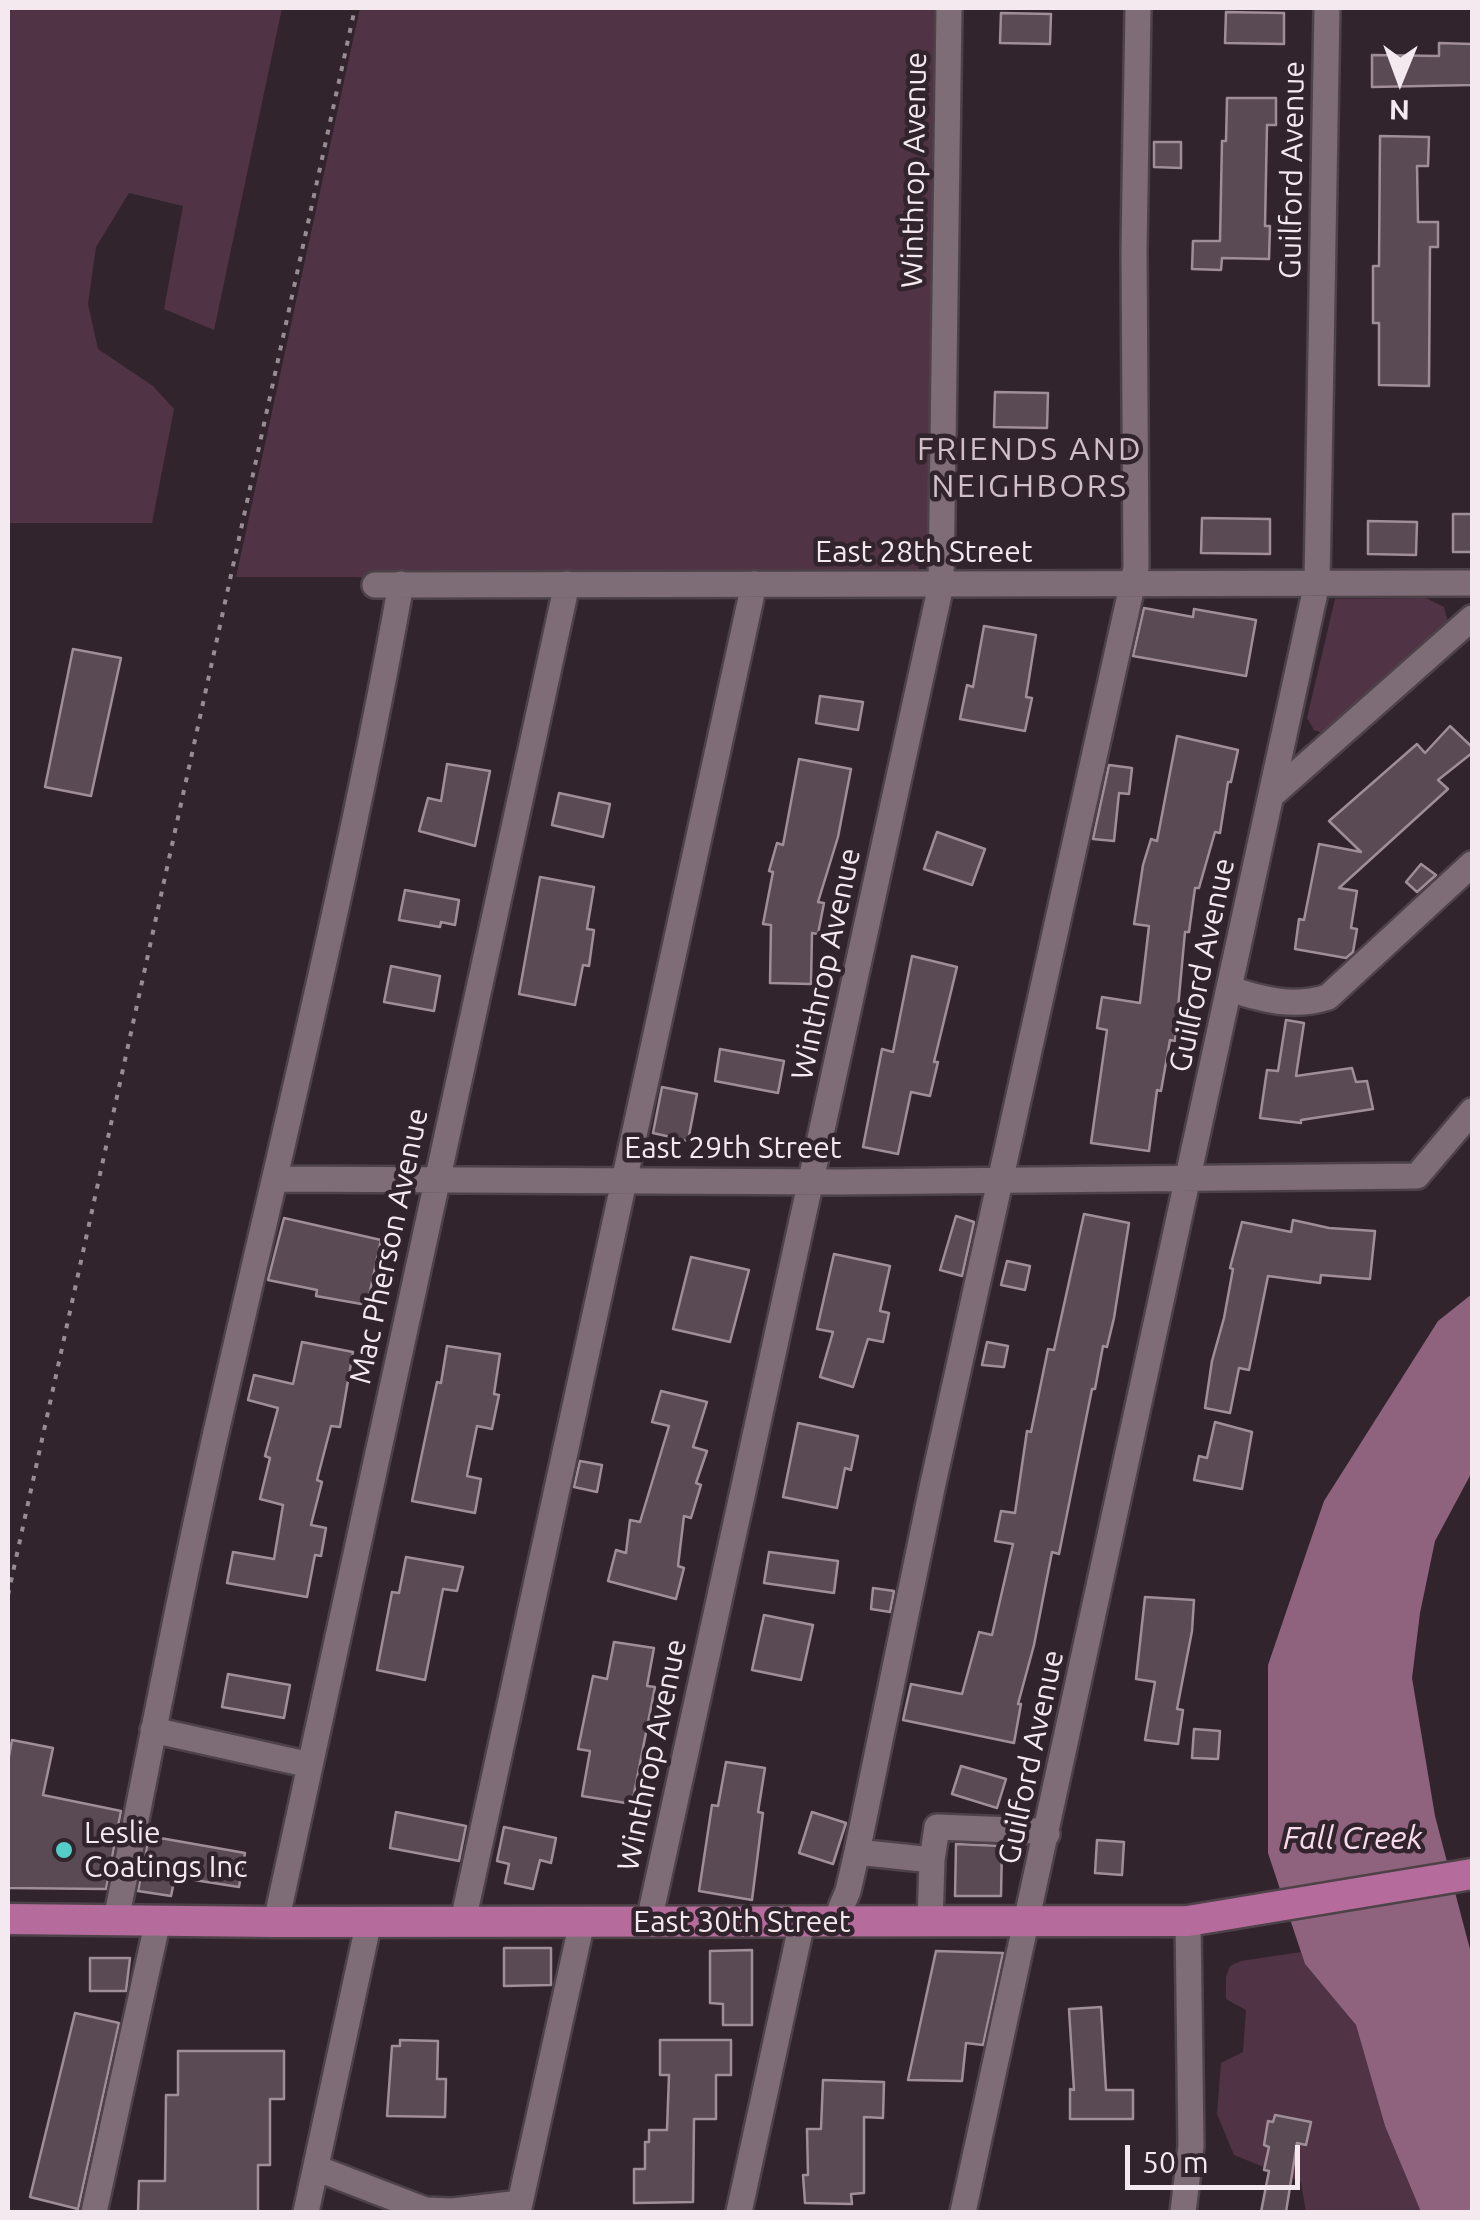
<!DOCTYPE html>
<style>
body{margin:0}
#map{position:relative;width:1480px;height:2220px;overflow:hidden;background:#32242d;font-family:Ubuntu,sans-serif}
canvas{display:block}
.frame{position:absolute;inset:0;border:10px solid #f3e9ee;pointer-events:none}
.north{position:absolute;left:1350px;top:30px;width:100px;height:100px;-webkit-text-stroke:8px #32242d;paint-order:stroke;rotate:181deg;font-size:28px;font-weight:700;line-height:40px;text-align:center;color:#f3e9ee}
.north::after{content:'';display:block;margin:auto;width:35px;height:45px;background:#f3e9ee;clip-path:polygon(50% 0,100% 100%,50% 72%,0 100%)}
.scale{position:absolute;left:1125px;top:2145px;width:175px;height:45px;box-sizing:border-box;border:5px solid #f3e9ee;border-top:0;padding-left:12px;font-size:30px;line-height:35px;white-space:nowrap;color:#f3e9ee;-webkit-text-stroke:8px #32242d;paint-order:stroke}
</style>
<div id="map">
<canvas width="1480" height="2220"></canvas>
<div class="frame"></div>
<div class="north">N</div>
<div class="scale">50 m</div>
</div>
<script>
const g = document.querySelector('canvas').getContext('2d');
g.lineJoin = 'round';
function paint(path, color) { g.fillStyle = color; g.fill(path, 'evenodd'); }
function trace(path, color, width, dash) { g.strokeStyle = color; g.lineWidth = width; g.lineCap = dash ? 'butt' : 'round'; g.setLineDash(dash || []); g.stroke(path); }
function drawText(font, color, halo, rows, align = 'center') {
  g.font = font + ' Ubuntu,sans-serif'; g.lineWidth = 9; g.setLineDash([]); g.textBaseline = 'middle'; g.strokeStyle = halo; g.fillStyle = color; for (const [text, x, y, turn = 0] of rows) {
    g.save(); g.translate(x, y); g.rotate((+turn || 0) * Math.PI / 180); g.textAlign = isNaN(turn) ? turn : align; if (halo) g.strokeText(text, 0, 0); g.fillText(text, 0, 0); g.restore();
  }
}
paint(new Path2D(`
 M10,8H282L214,330L164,309L183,206L129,193L96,247L88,304L98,349L153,386L174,409L152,523H8Z
 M360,8H938L931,542L928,565H919L918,574L390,580L356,577H236Z
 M1426,598L1444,607L1448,622L1441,632L1328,735L1314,730L1307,718L1335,599Z
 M1301,1952L1305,1964L1356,2025L1385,2126L1421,2212H1306L1301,2182L1234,2155L1217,2114L1221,2063L1243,2052L1246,2010L1226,1999V1977L1230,1966L1241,1961Z`), '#503445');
paint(new Path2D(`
 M1472,1294V1472L1435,1541L1420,1613L1412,1678L1435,1816L1472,1957V2212H1421L1385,2126L1356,2025L1305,1964L1268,1853V1665L1324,1501L1438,1321Z`), '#8f637e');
const building = new Path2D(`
 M1226,12L1284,13V44L1225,43Z
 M1001,13L1051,14L1050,44L1000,43Z
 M1439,43L1472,44V85L1372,87V55L1439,56Z
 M1227,98H1276V125H1267L1265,226H1270L1269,259L1222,258L1221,270L1192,269L1193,241H1220L1222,141H1226Z
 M1380,136L1429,137L1428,166H1417L1418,222H1438V247H1430L1429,386L1379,385V323H1373V266H1379Z
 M1154,142H1181V168L1154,167Z
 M995,392L1048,393L1047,428L994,427Z
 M1453,514H1472V552H1453Z
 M1202,518L1270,519V554L1201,553Z
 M1368,521L1417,522L1416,555L1368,554Z
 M1144,608L1193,617L1194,609L1256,620L1246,676L1133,656Z
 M984,626L1036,635L1026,697L1032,698L1025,731L960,719L967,685L973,687Z
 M73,649L121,658L91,796L45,787Z
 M820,696L863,702L858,730L816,723Z
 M1450,726L1472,747V753L1438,780L1448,789L1339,888L1357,891L1351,928L1357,929L1353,952L1346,958L1295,949L1299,919L1304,920L1319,844L1361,852L1329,821L1417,744L1425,753Z
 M1177,736L1238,750L1231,782H1228L1220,833L1215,832L1199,888H1195L1189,932H1185L1175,1041L1170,1040L1161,1091L1157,1090L1149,1151L1091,1143L1107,1030L1097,1028L1102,997L1140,1003L1149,926L1134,924L1143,865L1151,839L1157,841Z
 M799,759L851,769L838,837L818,902L824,903L818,934L812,933L811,984L770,983L771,925L763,924L773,872L769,871L777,843L783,845Z
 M447,764L490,771L475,846L419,831L428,798L441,801Z
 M1109,765L1132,768L1129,794L1119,793L1114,841L1093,839Z
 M559,793L610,804L603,837L552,825Z
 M937,832L985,849L972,885L924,869Z
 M1421,864L1436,875L1417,892L1406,882Z
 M540,877L594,887L587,929L594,930L589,966L583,965L575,1005L519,994Z
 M405,890L459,900L455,925L441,922L440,927L399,920Z
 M912,956L957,967L934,1062H938L930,1096L911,1092L898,1154L863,1147L882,1049L893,1052Z
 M391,966L440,976L434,1011L384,1002Z
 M1286,1020L1304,1023L1296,1076L1352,1068L1356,1082L1367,1081L1373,1109L1301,1120V1123L1260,1118L1267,1070L1278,1071Z
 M720,1049L784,1061L778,1093L715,1081Z
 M662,1087L697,1094L688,1141L653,1133Z
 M1084,1214L1129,1223L1114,1318L1107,1347L1103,1346L1095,1389H1092L1059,1554L1052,1552L1034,1645L1018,1704H1021L1014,1743L903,1720L911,1684L962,1694L979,1632L992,1635L1013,1544L995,1541L1001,1511L1015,1513L1027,1431L1031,1432L1048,1349L1054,1350Z
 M956,1216L974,1222L962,1276L940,1270Z
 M284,1218L381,1240L367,1305L316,1296L317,1290L268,1280Z
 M1293,1220L1329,1228L1375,1231L1370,1279L1321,1275L1320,1283L1268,1276L1249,1370L1239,1368L1230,1413L1205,1408L1212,1361L1224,1318L1233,1269L1230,1268L1242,1222L1291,1232Z
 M834,1254L890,1266L880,1311L889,1313L883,1342L868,1339L853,1387L820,1377L833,1332L817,1329Z
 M691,1257L749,1270L730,1342L673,1329Z
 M1007,1261L1030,1266L1025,1290L1001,1285Z
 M302,1342L353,1352L340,1427L331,1426L317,1480L322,1482L311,1525L326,1528L321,1556L315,1555L307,1597L227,1583L233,1552L274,1559L283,1505L260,1499L270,1458L265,1456L278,1408L248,1400L254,1375L293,1384Z
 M987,1342L1008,1346L1004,1367L982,1365Z
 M447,1346L500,1354L494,1394L499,1395L492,1429L477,1426L467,1476L481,1479L475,1513L412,1501L437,1382L441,1383Z
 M661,1391L707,1402L693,1447L707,1451L696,1483L701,1485L691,1518L684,1516L678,1566L684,1568L676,1599L608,1581L616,1550L626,1553L630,1520L640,1522L669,1426L652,1422Z
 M1215,1422L1252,1432L1242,1489L1194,1480L1199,1456L1207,1458Z
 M798,1423L858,1436L851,1470L845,1468L837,1508L783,1497Z
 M580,1461L602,1465L597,1492L574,1487Z
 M769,1552L838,1561L834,1593L764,1583Z
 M406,1557L463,1567L457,1591L443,1589L425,1680L377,1670L392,1592L399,1593Z
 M873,1588L894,1591L890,1612L871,1609Z
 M1145,1597L1194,1600L1192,1631L1177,1709L1183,1710L1178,1744L1145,1740L1155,1682L1136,1679Z
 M764,1615L813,1625L801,1680L752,1670Z
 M614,1642L654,1648L647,1686L655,1687L632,1804L582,1796L590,1751L578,1749L593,1676L607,1679Z
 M228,1674L290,1685L284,1718L222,1707Z
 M1194,1729L1220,1731L1218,1759L1192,1758Z
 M12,1740L53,1748L43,1795L121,1811L106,1889L8,1888V1762Z
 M726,1762L765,1768L758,1812L763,1813L752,1900L699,1891L712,1805L718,1806Z
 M961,1766L1006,1779L997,1808L952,1794Z
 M396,1812L466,1826L459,1861L390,1848Z
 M812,1812L846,1823L833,1864L799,1853Z
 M504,1827L556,1838L551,1863L540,1860L533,1889L505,1883L509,1864L497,1861Z
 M149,1836L245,1853L239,1887L175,1877L171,1896L138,1891Z
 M1097,1840L1124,1842L1122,1875L1095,1873Z
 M956,1844L1002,1846L1001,1896H955Z
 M504,1948H551V1985L504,1986Z
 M752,1950V2025H723V2004L710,2003V1951Z
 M936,1951L1003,1953L983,2045L966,2043L962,2081L908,2080Z
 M90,1958H130L126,1991H90Z
 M1101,2007L1106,2090H1133V2119H1070V2089L1074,2090L1069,2009Z
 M75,2013L119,2023L78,2209L30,2197Z
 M400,2040L438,2041L437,2079H446L445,2117L387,2116L392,2046H400Z
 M660,2040H731V2075H716V2119H694L693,2202L634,2203V2169H645V2142H649V2130H667L669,2075H660Z
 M178,2051H284V2099H270V2165H258V2212H138L139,2181H165L166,2095H178Z
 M823,2080L884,2082L883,2118L864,2117V2193L851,2194L852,2204L805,2203L803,2175H808L807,2129H821Z
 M1275,2115L1311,2122L1306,2145L1297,2143L1286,2212H1261L1269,2171L1264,2170L1269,2147L1264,2145L1268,2121L1273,2122Z`);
paint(building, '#5a4a53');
trace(building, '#9f8e98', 2.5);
const minor = new Path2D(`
 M375,585L1472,583
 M1271,796L1472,618
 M1230,989C1264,1000 1294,1008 1328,997L1472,864
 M277,1179L840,1182L1417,1176L1472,1111
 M153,1730L310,1765
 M857,1852L932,1860L937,1827L1035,1831L1047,1834
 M116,1920C151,1747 183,1574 223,1402C285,1130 352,858 401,584
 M463,1921L754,584
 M649,1921L941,585L949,8
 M276,1922L567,584
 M835,1922L848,1891L857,1852L932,1488L1136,568L1134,250L1138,8
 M930,1922L932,1860
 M316,2168L425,2210L453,2211L520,2203
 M94,2212L158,1920
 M306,2212L369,1921
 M518,2212L582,1922
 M739,2212L802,1922
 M963,2212L1317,583L1327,8
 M1183,2212L1191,2146L1188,1921`);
const major = new Path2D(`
 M8,1919L276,1922L1188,1921L1472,1874`);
trace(minor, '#4e4249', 30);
trace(major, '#4e4249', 35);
trace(new Path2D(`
 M8,1595L355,8`), '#998d94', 4, [5, 8]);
trace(minor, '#7e6d77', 25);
trace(major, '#b56c9c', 30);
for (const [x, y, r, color] of [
 [64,1850,10,"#53cdc9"]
]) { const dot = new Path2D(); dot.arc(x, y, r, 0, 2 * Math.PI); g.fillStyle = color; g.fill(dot); trace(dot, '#32242d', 4); }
drawText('30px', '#f3e9ee', '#32242d', [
 ["Winthrop Avenue",914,170,-89],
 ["Guilford Avenue",1292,170,-89],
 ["East 28th Street",924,552],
 ["Winthrop Avenue",826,964,-78],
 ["Guilford Avenue",1202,965,-78],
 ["East 29th Street",733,1148],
 ["Mac Pherson Avenue",389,1246,-78],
 ["Winthrop Avenue",652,1755,-78],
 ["Guilford Avenue",1031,1757,-78],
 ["East 30th Street",742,1922]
]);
drawText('30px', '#f3e9ee', '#32242d', [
 ["Leslie",84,1833],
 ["Coatings Inc",84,1867]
], 'left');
g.letterSpacing = '2.5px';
drawText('32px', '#d0bec8', '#32242d', [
 ["FRIENDS AND",1030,449],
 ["NEIGHBORS",1030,486]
]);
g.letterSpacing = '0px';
drawText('italic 32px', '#f8dbec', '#32242d', [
 ["Fall Creek",1353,1838]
]);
</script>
